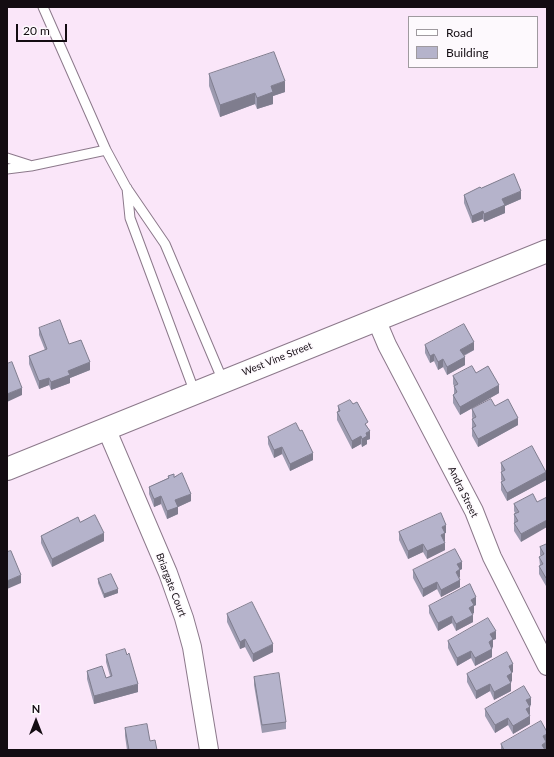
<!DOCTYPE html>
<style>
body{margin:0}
#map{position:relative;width:554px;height:757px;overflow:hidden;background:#fae6f9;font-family:Lato,sans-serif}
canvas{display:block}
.frame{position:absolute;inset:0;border:8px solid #130c12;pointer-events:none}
.legend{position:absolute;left:408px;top:16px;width:130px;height:52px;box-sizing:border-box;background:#fdf9fd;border:1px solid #9f9a9f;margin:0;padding:5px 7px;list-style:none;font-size:12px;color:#130c12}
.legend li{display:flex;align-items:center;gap:8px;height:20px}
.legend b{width:20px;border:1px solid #9f9a9f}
.north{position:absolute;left:16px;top:701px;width:40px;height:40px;-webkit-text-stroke:3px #fdf9fd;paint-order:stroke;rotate:0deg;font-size:11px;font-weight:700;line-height:16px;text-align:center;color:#130c12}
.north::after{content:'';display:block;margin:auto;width:14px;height:18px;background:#130c12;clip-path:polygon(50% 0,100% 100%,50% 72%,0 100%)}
.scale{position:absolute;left:16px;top:24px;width:51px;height:18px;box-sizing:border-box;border:2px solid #130c12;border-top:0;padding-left:5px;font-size:12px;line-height:14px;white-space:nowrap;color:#130c12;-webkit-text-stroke:3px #fdf9fd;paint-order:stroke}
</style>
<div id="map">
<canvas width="554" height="757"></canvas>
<div class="frame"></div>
<ul class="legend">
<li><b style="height:5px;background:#fff"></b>Road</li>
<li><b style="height:11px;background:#b5b3cb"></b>Building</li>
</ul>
<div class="north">N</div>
<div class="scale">20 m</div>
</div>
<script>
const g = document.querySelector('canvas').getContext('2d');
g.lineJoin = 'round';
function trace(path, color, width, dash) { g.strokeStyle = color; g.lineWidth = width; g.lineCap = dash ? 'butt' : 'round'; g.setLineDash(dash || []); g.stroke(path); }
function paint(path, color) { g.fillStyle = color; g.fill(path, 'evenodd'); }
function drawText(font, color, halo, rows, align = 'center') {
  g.font = font + ' Lato,sans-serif'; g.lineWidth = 3; g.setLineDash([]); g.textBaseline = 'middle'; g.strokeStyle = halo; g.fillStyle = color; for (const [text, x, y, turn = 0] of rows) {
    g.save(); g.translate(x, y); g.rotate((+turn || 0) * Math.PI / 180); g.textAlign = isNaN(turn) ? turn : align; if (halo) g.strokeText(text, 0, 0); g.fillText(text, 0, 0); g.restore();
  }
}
const lane = new Path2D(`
 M43,7L106,150L126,187L165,244L223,381
 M7,158L29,165
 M7,169L31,166L106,150
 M127,188L130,218L195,393`);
const street = new Path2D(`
 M376,319L387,345L474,511L492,557L547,666
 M106,428L168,573L184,618L192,647L209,750`);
const secondary = new Path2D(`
 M7,469L547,251`);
trace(lane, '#8c798b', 11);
trace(street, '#8c798b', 20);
trace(secondary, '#8c798b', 24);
trace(lane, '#fff', 9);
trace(street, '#fff', 18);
trace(secondary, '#fff', 22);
paint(new Path2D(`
 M209,74L285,92L273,96V104L257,109L255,104L220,117L209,86Z
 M481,188L521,199L505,206V213L484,222L483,219L472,223L464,203V195Z
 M39,328L69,344L90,370L70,378V383L51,390L49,385L39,389L29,364V356L45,350L39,335Z
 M425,345L474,350L464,356L465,365L447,375L443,367L438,370L434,361L430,363L425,353Z
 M476,373L499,393L460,415L453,403V395H454V386L453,384V376Z
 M353,404L368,428L370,439L367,440V444L362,447L361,444L352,449L337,420V412H338V406Z
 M495,406L518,425L478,447L472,436V419H473L472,417V409Z
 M268,437L313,460L290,471L282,454L274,458L268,444Z
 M501,463L546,480L507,501L501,490V482L502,481L501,480V472H502L501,470Z
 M168,476L174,477L191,501L178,507V514L167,519L161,504L154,507L149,494V487L168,478Z
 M533,494L521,542L514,531V514L515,513L514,511V504Z
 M80,522L104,541L52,567L41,543V536Z
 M399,532L446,533H445V541L444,542L445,550L427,559L423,552L408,559L399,540Z
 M547,544L546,586L539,574V566H540L539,557L541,556L540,555V547Z
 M462,569L460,570V577L459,578L460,587L441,597L437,589L423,597L413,578V570Z
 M98,579L118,593L104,598L98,583Z
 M476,605L474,606V613L472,614L473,622L456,631L452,623L438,631L429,613V606Z
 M227,614L273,652L253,662L245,647L240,649L227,622Z
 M496,639L493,640V647L492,648V657L475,666L471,658L457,666L448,648V641Z
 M106,655L138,692L94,704L87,679V671L106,678L110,676L106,662Z
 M512,672V681L511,682V691L494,700L490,691L476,699L467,682V674L513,672Z
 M254,677L286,722V729L262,733L254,685Z
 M531,705L530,706V714L529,715L530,724L513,734L508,725L495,733L485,716V709Z
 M125,728L157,750H127L125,736Z
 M547,732V741L546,742V750H501V744Z`), '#9c9aaf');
paint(new Path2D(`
 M285,81V92L273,96V104L257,109V98L271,86Z
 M255,93V104L220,117V105Z
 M521,191V199L505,206V213L484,222V214L502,199Z
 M483,211V219L472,223V216Z
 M474,342V350L460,357V350Z
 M434,354V361L430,363V356Z
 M465,357V365L447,375V367Z
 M443,359V367L438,370V362Z
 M90,362V370L70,378V383L51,390V382L68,371Z
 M49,378V385L39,389V381Z
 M499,385V393L460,415V407Z
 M22,388V395L7,402V394Z
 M518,418V425L478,447V439Z
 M370,431V439L367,440V444L362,447V439L366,433Z
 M361,436V444L352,449V441Z
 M282,447V454L274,458V450Z
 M313,453V460L290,471V464Z
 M546,472V480L507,501V493Z
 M191,494V501L178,507V514L167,519V511L175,500Z
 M161,496V504L154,507V499Z
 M547,520V527L521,542V534Z
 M446,525V533L442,534V527Z
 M104,533V541L52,567V559Z
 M445,533V541L441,543V535Z
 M445,543V550L427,559V551Z
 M423,544V552L408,559V551Z
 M462,562V569L460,570V577L456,579V572L457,564Z
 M21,575V583L7,589V581Z
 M547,577V585L546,586V578Z
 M460,580V587L441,597V590Z
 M437,582V589L423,597V589Z
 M118,589V593L104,598V594Z
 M476,597V605L474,606V613L469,616V608L471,600Z
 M473,615V622L456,631V624Z
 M452,616V623L438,631V623Z
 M496,631V639L493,640V647L489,650V642L490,634Z
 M245,639V647L240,649V642Z
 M273,644V652L253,662V654Z
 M492,649V657L475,666V658Z
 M471,651V658L457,666V658Z
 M513,664V672L509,674V666Z
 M512,673V681L507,684V676Z
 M511,683V691L494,700V692Z
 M138,684V692L94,704V696Z
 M490,684V691L476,699V691Z
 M531,698V705L526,708V700Z
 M530,707V714L526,717V709Z
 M530,716V724L513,734V726Z
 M508,718V725L495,733V725Z
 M547,734V741L543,744V736Z
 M546,742V750H542V745Z`), '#7f7d8e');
const building = new Path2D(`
 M274,52L285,81L271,86L273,92L257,98L255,93L220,105L209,74Z
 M514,174L521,191L502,199L505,205L484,214L483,211L472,216L464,195L480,187L481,188Z
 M60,320L69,344L81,340L90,362L68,371L70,375L51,382L49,378L39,381L29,356L47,349L39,328Z
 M464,324L474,342L460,350L465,357L447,367L443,359L438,362L434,354L430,356L425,345Z
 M12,362L22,388L7,394V364Z
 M472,366L476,373L488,366L499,385L460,407L453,395L457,392L454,386L458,384L453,376Z
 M491,399L495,406L508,399L518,418L478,439L472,428L476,426L472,419L476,417L472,409Z
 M350,400L353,404L357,402L368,422L365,424L370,431L366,433L367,436L362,439L361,436L352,441L337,412L340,411L338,406Z
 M296,423L300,431L302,430L313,453L290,464L282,447L274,450L268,437Z
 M532,446L546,472L507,493L501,482L505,480L501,472L505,470L501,463Z
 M182,473L191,494L175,500L178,507L167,511L161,496L154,499L149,487L169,478L168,476L174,474V477Z
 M533,494L537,502L547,497V520L521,534L514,523L518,521L514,514L519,512L514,504Z
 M441,513L446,525L442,527L445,533L441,535L445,543L427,551L423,544L408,551L399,532Z
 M95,515L104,533L52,559L41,536L78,517L80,522Z
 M547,544V577L546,578L539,566L543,564L539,557L544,554L540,547Z
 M455,549L462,562L457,564L460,569L456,572L460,580L441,590L437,582L423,589L413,570Z
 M11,551L21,575L7,581V552Z
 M111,574L118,589L104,594L98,579Z
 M470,584L476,597L471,600L474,605L469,608L473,615L456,624L452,616L438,623L429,606Z
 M252,602L273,644L253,654L245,639L240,642L227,614Z
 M488,618L496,631L490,634L493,639L489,642L492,649L475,658L471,651L457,658L448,641Z
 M125,649L127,655L129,653L138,684L94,696L87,671L102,666L106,678L112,676L106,655Z
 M507,652L513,664L509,666L512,673L507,676L511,683L494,692L490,684L476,691L467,674Z
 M279,673L286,722L262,725L254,677Z
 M524,686L531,698L526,700L530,707L526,709L530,716L513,726L508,718L495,725L485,709Z
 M541,721L547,732V734L543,736L546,742L542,745L545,750H504L501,744Z
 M147,724L150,741L155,740L157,750H129L125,728Z`);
paint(building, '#b5b3cb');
trace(building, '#7f7d8e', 1);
drawText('10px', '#130c12', '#fdf9fd', [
 ["West Vine Street",277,359,-22],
 ["Andra Street",463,492,64],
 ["Briargate Court",171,585,69]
]);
</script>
